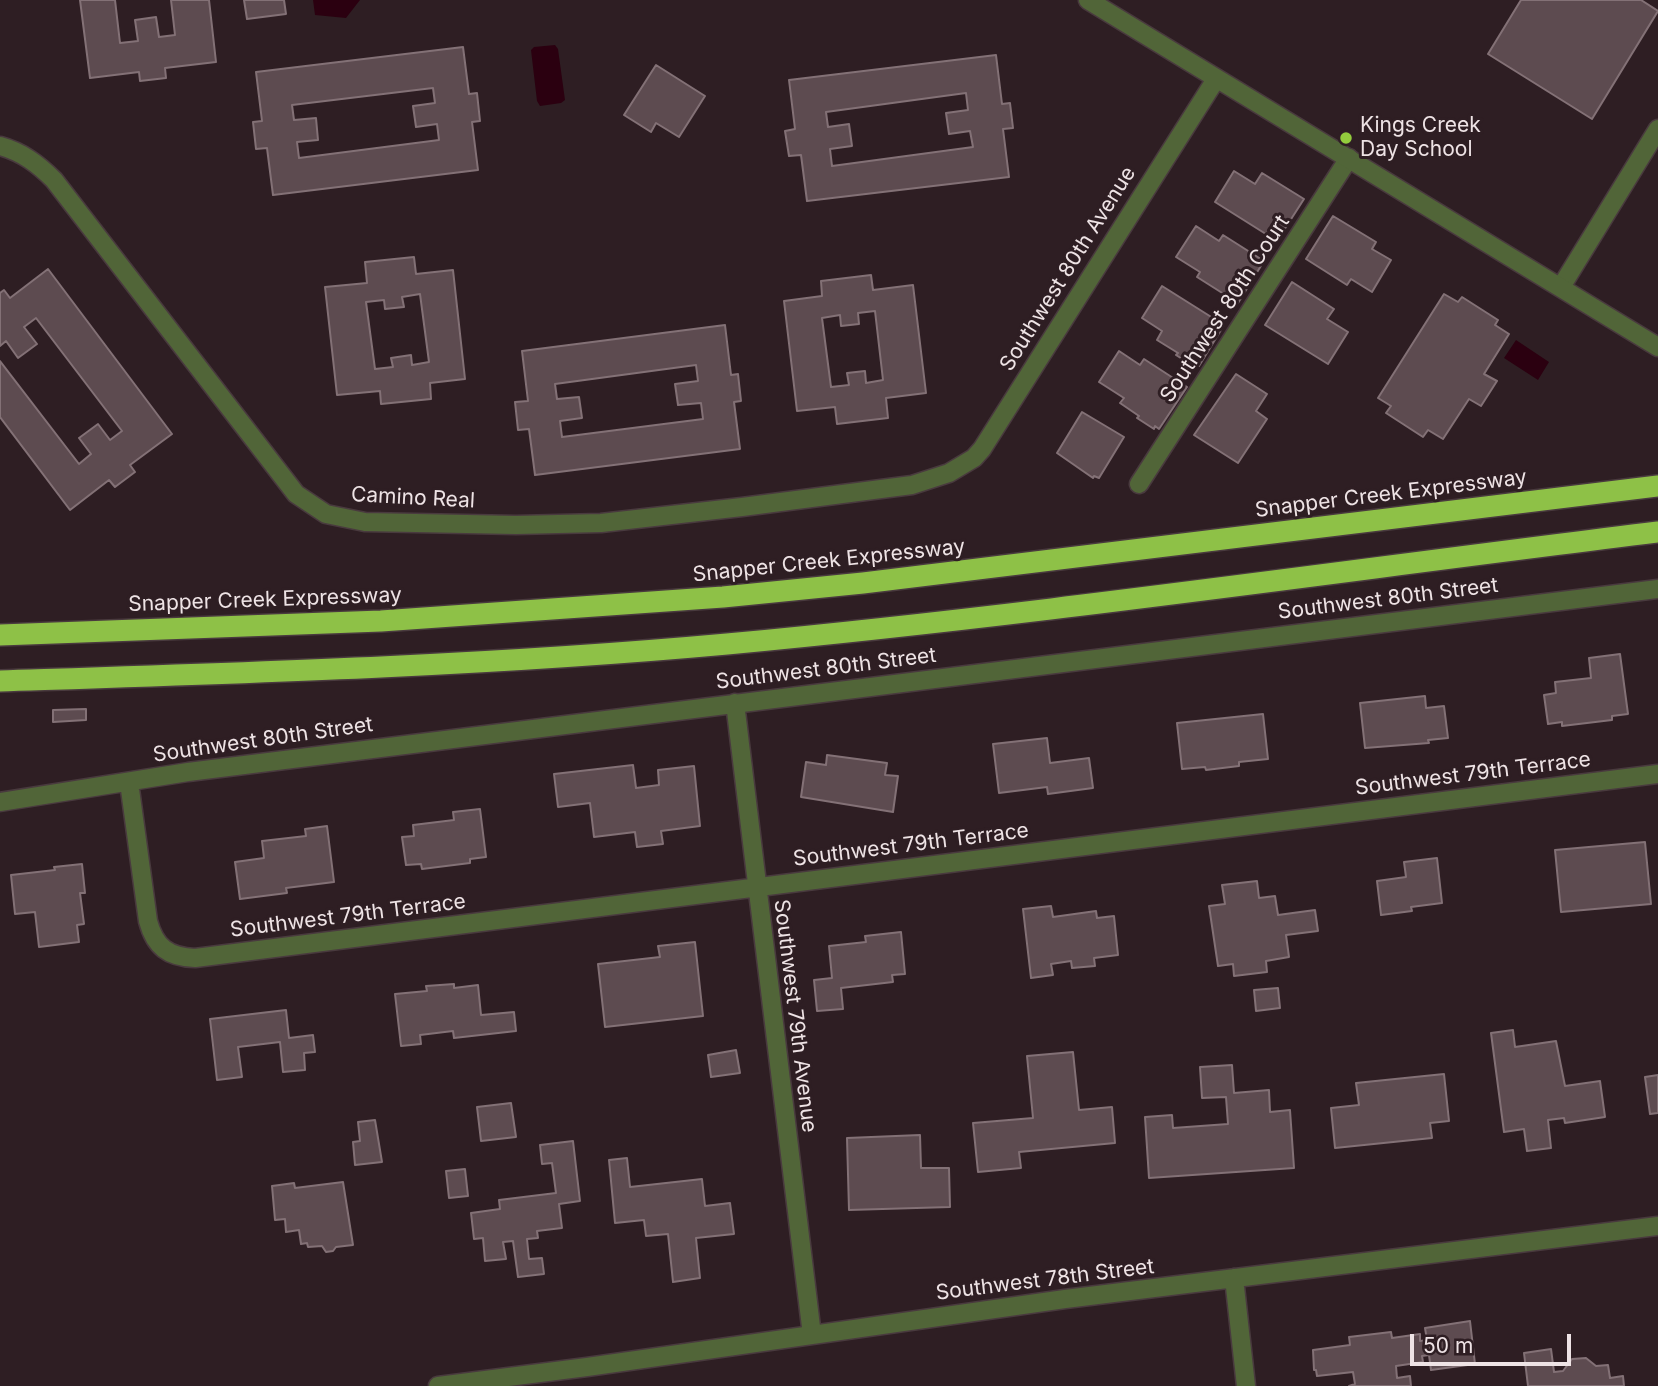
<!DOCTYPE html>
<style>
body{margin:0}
#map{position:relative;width:1658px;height:1386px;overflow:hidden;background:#2e1e23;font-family:Inter,sans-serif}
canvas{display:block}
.scale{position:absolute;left:1410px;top:1334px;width:161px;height:32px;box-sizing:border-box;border:4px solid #eee3e5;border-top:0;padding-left:9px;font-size:21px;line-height:24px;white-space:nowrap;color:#eee3e5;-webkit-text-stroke:5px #2e1e23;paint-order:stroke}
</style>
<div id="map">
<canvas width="1658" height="1386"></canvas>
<div class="scale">50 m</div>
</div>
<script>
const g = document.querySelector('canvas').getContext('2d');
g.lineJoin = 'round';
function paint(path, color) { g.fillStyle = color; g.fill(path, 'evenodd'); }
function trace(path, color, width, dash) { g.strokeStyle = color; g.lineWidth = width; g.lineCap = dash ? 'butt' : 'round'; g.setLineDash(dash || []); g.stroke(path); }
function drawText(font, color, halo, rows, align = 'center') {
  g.font = font + ' Inter,sans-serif'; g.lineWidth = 6; g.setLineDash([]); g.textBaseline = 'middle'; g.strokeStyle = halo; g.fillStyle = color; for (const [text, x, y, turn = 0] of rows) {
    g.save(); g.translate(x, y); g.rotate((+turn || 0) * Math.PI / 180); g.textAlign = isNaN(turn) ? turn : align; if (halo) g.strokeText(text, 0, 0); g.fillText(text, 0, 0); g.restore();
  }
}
paint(new Path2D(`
 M313,0H360L346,18L315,15Z
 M555,45L558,49L565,100L561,103L540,106L537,101L531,50L534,47Z
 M1516,340L1549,362L1538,380L1504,358Z`), '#2b0010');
const building = new Path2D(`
 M80,0H115L120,43L138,41L135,20L156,17L159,37L175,35L171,0H209L216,62L165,68L166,78L140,81L139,72L90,78Z
 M244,0H284L286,14L247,19Z
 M1521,0H1641L1658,11L1592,119L1488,54Z
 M463,47L469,94L477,93L480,121L472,122L478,170L273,195L267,148L256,149L253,122L262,121L256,72ZM433,88L435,103L413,106L416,127L437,124L439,140L299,158L297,142L318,140L316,118L294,120L292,105Z
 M996,55L1002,104L1010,103L1013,128L1003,129L1009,177L807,201L801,155L789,156L785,131L795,129L789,80ZM966,93L968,110L946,113L949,134L970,131L973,147L832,166L830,149L852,146L849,124L828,127L826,112Z
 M656,65L705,96L679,137L656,123L651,132L624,115Z
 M1234,171L1255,184L1262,173L1304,199L1277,241L1215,202Z
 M1333,216L1376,242L1372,249L1391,260L1372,292L1351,279L1347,285L1306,259Z
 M1196,226L1219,241L1223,235L1264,261L1238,303L1197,277L1200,272L1176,257Z
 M414,257L416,274L453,270L465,379L430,383L431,399L381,404L380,391L337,395L325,287L367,283L365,262ZM420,294L429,362L412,365L411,355L391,358L393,367L375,369L366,302L384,300L385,309L404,307L402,297Z
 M48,269L172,434L130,465L135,472L115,487L109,480L70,510L0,417V361L79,464L91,454L79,438L98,424L110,440L122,431L36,318L24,327L37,344L18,358L6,341L0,346V293L4,290L10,298Z
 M871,275L873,290L913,285L926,393L886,398L888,418L837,424L835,407L797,411L784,301L822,296L821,281ZM875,311L883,380L866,383L865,371L847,373L849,385L831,387L822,318L840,315L841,326L859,324L858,313Z
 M1292,282L1334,309L1327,319L1348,332L1328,364L1265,325Z
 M1162,286L1224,325L1199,366L1195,363L1193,366L1176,355L1178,353L1157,340L1162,331L1142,318Z
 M1444,294L1458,302L1462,297L1498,320L1495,325L1509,334L1484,374L1497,381L1481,406L1469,399L1443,439L1428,430L1423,437L1386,413L1391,406L1378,398Z
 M725,325L731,375L738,374L741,401L734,402L740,449L535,475L529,429L518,430L515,402L528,401L522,351ZM696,365L698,381L675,384L678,405L701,403L703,419L562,437L560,421L582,418L579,397L557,399L555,384Z
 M1119,351L1140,365L1144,359L1187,387L1159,429L1155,426L1154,429L1137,418L1139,416L1120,403L1124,398L1099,382Z
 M1236,374L1267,394L1256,411L1267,419L1238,463L1194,435Z
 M1082,412L1124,437L1099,478L1094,476L1093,478L1057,453Z
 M1620,654L1628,714L1612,716V720L1562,726V722L1548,724L1544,695L1556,693L1555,682L1591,678L1589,658Z
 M1425,696L1426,708L1444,706L1448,738L1428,740L1429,743L1365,748L1360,703Z
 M86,709V720L53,722V710Z
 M1263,714L1268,759L1239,762V766L1206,770L1205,767L1182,769L1177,723Z
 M1047,738L1050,763L1089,758L1093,788L1048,794L1047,787L999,793L993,744Z
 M827,755L887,763L885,775L898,776L893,812L801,797L806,762L826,765Z
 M633,765L636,788L659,785L658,770L694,766L700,826L661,831L663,844L637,847L635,832L594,837L590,803L558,807L554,774Z
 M480,809L486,857L470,859V863L422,869L421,864L406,865L402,837L414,836L413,825L454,820L453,812Z
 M327,826L334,882L286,888L287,893L240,899L235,862L264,858L262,841L306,836L305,829Z
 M1645,842L1651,904L1561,912L1555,850Z
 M1437,858L1442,903L1411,907L1412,911L1381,915L1377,881L1406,877L1404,862Z
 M82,864L85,893H80L84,924L77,925L79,942L39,947L35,912L15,914L11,875L55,870L54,867Z
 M1257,881L1259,898L1275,896L1278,915L1315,910L1318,931L1286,935L1289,957L1266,961L1267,972L1234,976L1233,964L1218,966L1209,906L1225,904L1222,885Z
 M1051,906L1053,917L1096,911L1097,918L1114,916L1118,955L1094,958L1095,966L1072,968L1071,961L1051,964L1053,975L1031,978L1023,909Z
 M901,932L905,974L892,975L893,982L841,988L843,1009L817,1011L814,980L832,978L829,946L866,942L865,936Z
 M695,942L703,1016L605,1027L598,964L660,957L658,946Z
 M454,984V988L478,985L481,1015L514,1012L516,1031L454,1038L453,1031L420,1035L421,1044L401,1046L395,994L427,991L426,986Z
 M1278,988L1280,1008L1256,1011L1254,990Z
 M286,1010L289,1038L313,1035L315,1052L304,1053L305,1070L283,1072L280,1042L238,1047L242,1077L217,1080L210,1019Z
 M1513,1030L1515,1047L1556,1041L1565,1086L1600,1081L1605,1117L1565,1123L1564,1118L1548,1120L1551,1148L1527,1151L1524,1129L1504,1132L1491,1033Z
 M736,1050L740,1073L711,1077L708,1055Z
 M1073,1052L1079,1110L1112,1107L1115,1143L1019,1152L1021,1168L978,1172L973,1123L1033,1118L1027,1056Z
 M1232,1065L1234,1093L1269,1090L1270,1112L1290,1110L1294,1168L1149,1178L1145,1117L1172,1115L1173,1128L1228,1124L1226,1097L1202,1098L1200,1067Z
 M1444,1074L1449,1121L1430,1123L1432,1138L1335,1148L1331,1108L1359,1105L1356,1083Z
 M1658,1075V1113L1650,1114L1645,1077Z
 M511,1103L516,1137L481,1141L477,1107Z
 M375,1120L382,1162L355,1165L353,1142L360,1141L358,1122Z
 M920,1135L921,1168H949L950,1207L849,1210L847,1138Z
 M573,1141L580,1201L559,1204L562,1228L537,1231L538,1238L527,1239L529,1259L542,1258L544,1274L518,1277L513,1241L503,1242L506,1259L485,1261L483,1238L474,1239L471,1213L500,1209L499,1200L556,1193L552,1163L542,1164L540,1145Z
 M627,1158L630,1187L702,1179L705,1206L730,1203L734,1234L696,1238L700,1278L673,1282L668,1234L646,1236L644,1220L615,1223L609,1160Z
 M465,1169L468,1196L449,1198L446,1171Z
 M343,1182L353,1245L336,1247L333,1251L326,1252L322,1246L308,1247L307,1243L301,1244L299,1230L286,1232L285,1219L275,1220L272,1186L294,1183L295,1188Z
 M1470,1321L1475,1364L1431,1370L1429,1355L1422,1356L1423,1362L1396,1366L1397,1378L1410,1376L1411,1386H1349L1355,1384L1353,1372L1317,1376L1316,1370H1314L1313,1350L1350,1345L1349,1337L1391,1332L1392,1338L1420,1334V1341L1427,1340L1425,1328Z
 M1551,1349L1554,1372L1563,1371L1572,1359L1586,1358L1596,1366L1608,1365L1610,1378L1623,1376L1624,1386H1528L1524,1353Z`);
paint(building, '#5d4b50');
trace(building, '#837176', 2);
const minor = new Path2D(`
 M1561,287L1658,129
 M1139,484L1349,158
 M735,703L812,1335
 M129,782L148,921C155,947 168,957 195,958L1658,774
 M0,802L188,772L1658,589
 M1234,1278L1246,1386
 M438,1386L587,1367L1065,1299L1658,1226`);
const tertiary = new Path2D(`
 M1088,0L1658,347
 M0,146C22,152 38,164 54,180L296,494L326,514L365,522L516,525L601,523L742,507L912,485L949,473L974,458L982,449L1216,79`);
const motorway = new Path2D(`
 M0,635L381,621L723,597L863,583L1658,486
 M0,681C243,673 485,666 727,644C1038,615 1348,570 1658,532`);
trace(minor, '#493a3e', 21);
trace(tertiary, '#493a3e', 21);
trace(motorway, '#493a3e', 24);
trace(minor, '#516538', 18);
trace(tertiary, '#516538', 18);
trace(motorway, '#8ec147', 21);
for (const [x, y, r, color] of [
 [1346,138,7,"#93cc3d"]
]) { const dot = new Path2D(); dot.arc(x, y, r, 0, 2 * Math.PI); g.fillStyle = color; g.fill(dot); trace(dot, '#2e1e23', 2.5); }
drawText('21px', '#eee3e5', '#2e1e23', [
 ["Kings Creek",1360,126],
 ["Day School",1360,150]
], 'left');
drawText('21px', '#eee3e5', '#2e1e23', [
 ["Southwest 80th Avenue",1068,269,-58],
 ["Southwest 80th Court",1225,309,-57],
 ["Snapper Creek Expressway",1391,494,-7],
 ["Camino Real",413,498,3],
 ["Snapper Creek Expressway",829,561,-6],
 ["Southwest 80th Street",1388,599,-7],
 ["Snapper Creek Expressway",265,600,-2],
 ["Southwest 80th Street",826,669,-7],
 ["Southwest 80th Street",263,740,-8],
 ["Southwest 79th Terrace",1473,774,-7],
 ["Southwest 79th Terrace",911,845,-7],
 ["Southwest 79th Terrace",348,916,-7],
 ["Southwest 79th Avenue",795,1016,83],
 ["Southwest 78th Street",1045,1280,-7]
]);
</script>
